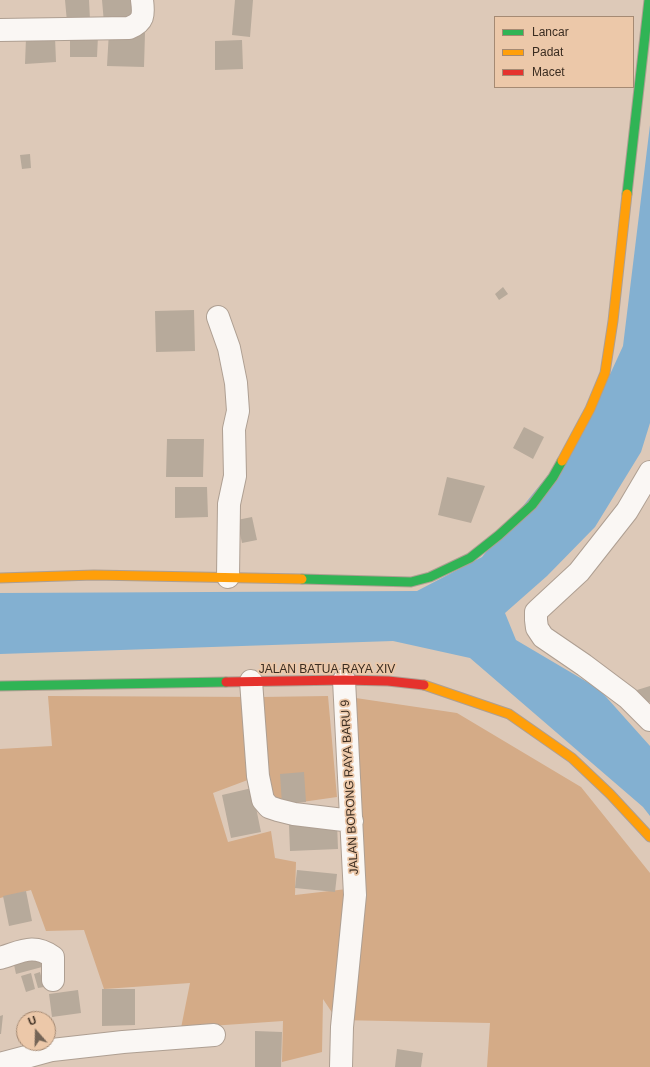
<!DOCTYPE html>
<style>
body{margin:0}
#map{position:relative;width:650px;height:1067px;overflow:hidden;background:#ddc9b8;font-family:Helvetica,sans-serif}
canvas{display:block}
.legend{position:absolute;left:494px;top:16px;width:140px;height:72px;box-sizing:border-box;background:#ecc8a9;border:1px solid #a58a73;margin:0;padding:5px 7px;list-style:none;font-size:12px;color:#3b2d21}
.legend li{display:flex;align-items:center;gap:8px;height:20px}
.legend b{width:20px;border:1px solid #a58a73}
.north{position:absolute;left:16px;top:1011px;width:40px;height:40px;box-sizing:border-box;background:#ecc8a9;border:1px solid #a58a73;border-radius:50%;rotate:340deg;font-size:11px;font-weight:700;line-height:16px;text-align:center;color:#3b2d21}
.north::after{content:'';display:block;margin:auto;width:14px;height:18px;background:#746456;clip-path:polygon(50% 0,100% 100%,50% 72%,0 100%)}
</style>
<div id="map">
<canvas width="650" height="1067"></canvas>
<ul class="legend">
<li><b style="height:5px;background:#30b455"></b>Lancar</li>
<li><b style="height:5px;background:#ff9f0a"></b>Padat</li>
<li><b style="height:5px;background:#e5322d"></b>Macet</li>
</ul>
<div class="north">U</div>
</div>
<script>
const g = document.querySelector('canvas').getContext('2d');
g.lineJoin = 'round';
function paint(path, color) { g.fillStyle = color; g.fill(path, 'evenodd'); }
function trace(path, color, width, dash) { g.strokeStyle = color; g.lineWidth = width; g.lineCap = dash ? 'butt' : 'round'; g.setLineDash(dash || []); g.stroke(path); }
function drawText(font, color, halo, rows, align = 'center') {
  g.font = font + ' Helvetica,sans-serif'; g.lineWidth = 3.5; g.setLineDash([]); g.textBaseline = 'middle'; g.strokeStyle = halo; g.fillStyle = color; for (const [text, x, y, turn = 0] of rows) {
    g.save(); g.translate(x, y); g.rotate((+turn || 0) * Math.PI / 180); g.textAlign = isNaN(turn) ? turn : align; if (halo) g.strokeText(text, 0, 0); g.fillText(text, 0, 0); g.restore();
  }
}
paint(new Path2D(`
 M48,696L261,697L328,696L337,797L267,807L261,775L213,793L228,842L271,831L275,858L296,862L295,895L347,889L349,697L457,713L581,787L650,873V1067H487L490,1023L337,1020L323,999L322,1052L282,1062L283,1021L181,1028L190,983L104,989L84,930L46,931L31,890L0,898V749L52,746Z`), '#d4ab87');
paint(new Path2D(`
 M650,125V423L641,452L595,527L547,576L505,613L516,640L599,689L650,746V816L643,807L470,658L393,641L0,654V593L417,591L482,557L585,429L623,346Z`), '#83b0d1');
paint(new Path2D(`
 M65,0H89L90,20L67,22Z
 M102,0H136L137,20L104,23Z
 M235,0H253L250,37L232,35Z
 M109,31L145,33L144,67L107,66Z
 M70,36H98L97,57H70Z
 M55,37L56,62L25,64L26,38Z
 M242,40L243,69L215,70V41Z
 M30,154L31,168L22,169L20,155Z
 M503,287L508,294L499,300L495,294Z
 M194,310L195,351L156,352L155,311Z
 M524,427L544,437L533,459L513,448Z
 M167,439H204L203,477H166Z
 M447,477L485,486L471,523L438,515Z
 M175,487H207L208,517L175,518Z
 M252,517L257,540L242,543L237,520Z
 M650,686V702L642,705L637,690Z
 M304,772L306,802L282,804L280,774Z
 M252,788L261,832L231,838L222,795Z
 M337,823L338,849L290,851L289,825Z
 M297,870L337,874L335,892L295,888Z
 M26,891L32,921L9,926L3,896Z
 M39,954L42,967L16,974L13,960Z
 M40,972L44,987L38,988L34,974Z
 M31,973L35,989L26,992L21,976Z
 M102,989H135V1025L102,1026Z
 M78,990L81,1013L52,1017L49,994Z
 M3,1015L1,1034H0V1016Z
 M255,1031L282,1032L281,1067H255Z
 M397,1049L423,1053L421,1067H395Z`), '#b7aa9b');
const street = new Path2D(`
 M0,30L129,28C144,22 144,15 142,0
 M218,317L229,348L236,383L238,411L234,429L235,476L229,504L228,577
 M650,472L627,511L579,572L539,609L536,612V620L537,628L543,637L584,665L628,698L650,720
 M251,681L258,776L263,800L269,807L278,810L294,814L352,821
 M0,958C21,952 33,943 53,957V980
 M0,1064L52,1050L123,1042L214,1035
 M341,1067L342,1027L355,895L344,680`);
const fast = new Path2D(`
 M627,194L649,0
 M302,579L411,582L430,577L470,558L499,535L532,505L553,477L562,461
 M0,686L226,682`);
const slow = new Path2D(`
 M562,461L590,409L605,373L613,321L627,194
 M0,578L94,575L302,579
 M424,685L509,714L572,758L610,794L650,837`);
const jam = new Path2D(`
 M226,682L344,680L388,681L424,685`);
trace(street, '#ae9f92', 24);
trace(fast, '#ae9f92', 11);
trace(slow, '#ae9f92', 11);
trace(jam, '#ae9f92', 11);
trace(street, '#faf7f4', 22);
trace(fast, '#30b455', 9);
trace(slow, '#ff9f0a', 9);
trace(jam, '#e5322d', 9);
drawText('12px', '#3b2d21', '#ecc8a9', [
 ["JALAN BATUA RAYA XIV",327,670],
 ["JALAN BORONG RAYA BARU 9",350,787,-93]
]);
</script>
